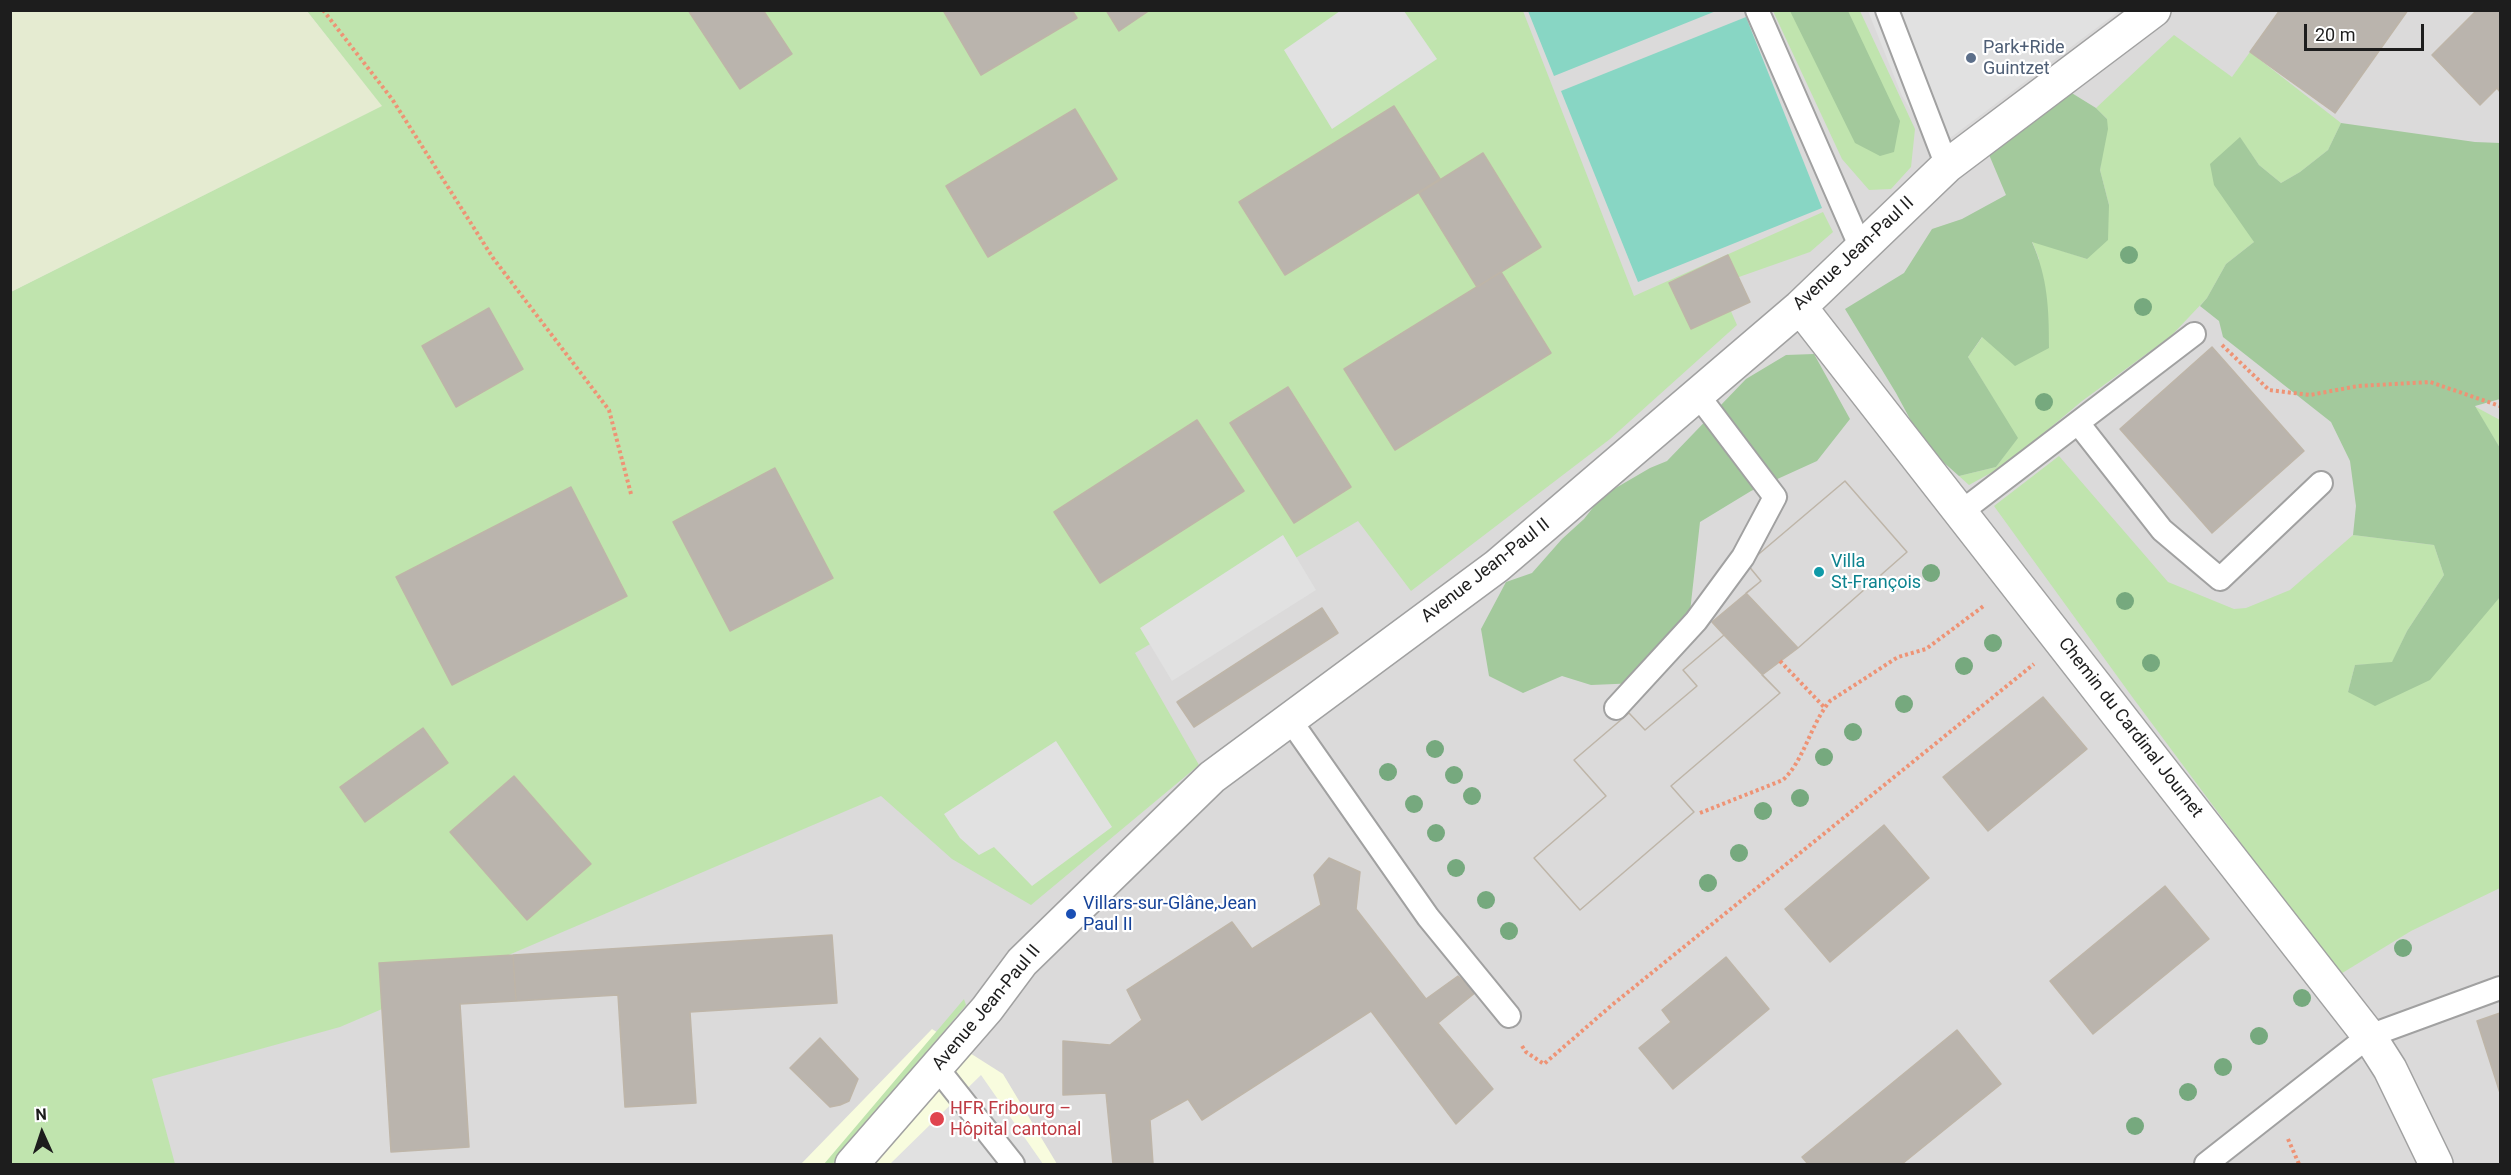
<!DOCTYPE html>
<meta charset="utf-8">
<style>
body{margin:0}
#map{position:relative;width:2511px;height:1175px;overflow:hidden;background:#edece4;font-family:Roboto,sans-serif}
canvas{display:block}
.frame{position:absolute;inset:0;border:12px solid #1d1d1d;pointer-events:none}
.north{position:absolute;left:12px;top:1103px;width:60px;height:60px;-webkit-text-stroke:4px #fff;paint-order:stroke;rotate:357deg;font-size:16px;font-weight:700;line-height:24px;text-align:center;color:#1d1d1d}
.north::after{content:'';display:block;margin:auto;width:21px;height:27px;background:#1d1d1d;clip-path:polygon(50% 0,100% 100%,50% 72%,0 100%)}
.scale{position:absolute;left:2304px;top:24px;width:120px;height:27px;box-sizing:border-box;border:3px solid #1d1d1d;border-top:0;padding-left:8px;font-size:18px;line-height:21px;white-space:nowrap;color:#1d1d1d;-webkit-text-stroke:4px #fff;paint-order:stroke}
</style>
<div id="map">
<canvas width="2511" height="1175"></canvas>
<div class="frame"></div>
<div class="north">N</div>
<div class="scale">20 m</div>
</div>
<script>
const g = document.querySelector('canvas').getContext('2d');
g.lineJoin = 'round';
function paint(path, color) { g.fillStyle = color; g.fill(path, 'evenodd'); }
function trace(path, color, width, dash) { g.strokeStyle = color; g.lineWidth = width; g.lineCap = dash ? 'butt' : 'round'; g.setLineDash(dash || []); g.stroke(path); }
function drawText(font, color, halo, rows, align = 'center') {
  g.font = font + ' Roboto,sans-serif'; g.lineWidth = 4.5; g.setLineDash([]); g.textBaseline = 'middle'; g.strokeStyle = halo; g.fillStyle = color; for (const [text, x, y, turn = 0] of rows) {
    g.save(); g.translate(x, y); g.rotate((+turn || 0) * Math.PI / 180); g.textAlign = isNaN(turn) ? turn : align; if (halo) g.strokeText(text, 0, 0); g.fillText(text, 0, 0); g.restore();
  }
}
paint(new Path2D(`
 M307,11H2500V1164H11V292L382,106Z`), '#dbdada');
paint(new Path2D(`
 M932,1029L1003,1074L1057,1164H801Z`), '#f8fcde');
paint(new Path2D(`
 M11,11H307L383,106L11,292Z`), '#e5ebd1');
paint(new Path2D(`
 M307,11H1523L1634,296L1823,212L1833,232L1810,252L1719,284L1737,325L1610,439L1411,591L1358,521L1135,653L1199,765L1031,905L952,859L881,796L340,1027L152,1079L175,1164H11V292L382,106Z
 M1773,11H1860L1915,129L1911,167L1891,189L1869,190L1842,159Z
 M2174,35L2232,77L2250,52L2341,123L2328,150L2300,172L2281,183L2259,165L2240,138L2254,242L2226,264L2207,298L2171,336L2082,401L2007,464L1969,485L1959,476L1996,467L2017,438L1968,357L2039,259L2032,241L2087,259L2109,205L2100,170L2107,119L2096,108Z
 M2474,406L2500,420V448Z
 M2059,456L2168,582L2234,609L2246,608L2290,590L2353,535L2434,545L2444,575L2407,631L2392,663L2355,665L2348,692L2489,609L2500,597V888L2411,931L2339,975L2133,698L1994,506Z
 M964,999L966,1005L836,1161L832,1164H824Z`), '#c0e4ae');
paint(new Path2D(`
 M1790,11H1848L1900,121L1894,152L1880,156L1855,143Z
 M2062,87L2096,108L2107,119L2108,129L2100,170L2109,205L2108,240L2087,259L2032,242C2048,278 2049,310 2049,348L2015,366L1982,337L1968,357L2018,438L1996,467L1959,476L1924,445L1896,393L1845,309L1904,273L1932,229L1962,219L2006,195L1982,138Z
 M2341,123L2475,142L2500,143V399L2475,406L2500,448V597L2430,680L2375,706L2348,692L2355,665L2392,662L2407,631L2444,575L2434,545L2353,535L2356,506L2350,461L2331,422L2223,337L2219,321L2200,306L2207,298L2226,264L2254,242L2214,185L2210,164L2240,137L2259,165L2281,183L2300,172L2328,150Z
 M1814,354L1850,419L1817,461L1751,491L1700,522L1690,612L1639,683L1591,685L1562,676L1523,693L1489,676L1481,629L1506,582L1532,573L1562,539L1584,519L1602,496L1650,468L1667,461L1746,379L1786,355Z`), '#a3c99c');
paint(new Path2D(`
 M1528,11H1716L1554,76Z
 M1746,17L1822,208L1638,282L1561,91Z`), '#88d6c4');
paint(new Path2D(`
 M1340,11H1404L1437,59L1332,129L1284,50Z
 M1868,11H2119L1953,136L1933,147L1902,96Z
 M1283,535L1316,590L1172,681L1140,628Z
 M1056,741L1112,827L1032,886L994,847L979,855L960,838L944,814Z
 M981,1075L1043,1164H890Z`), '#e1e1e1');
const building = new Path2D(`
 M688,10H763L792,54L740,89Z
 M943,10H1072L1077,18L981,75Z
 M1106,10H1150L1119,31Z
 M2280,10H2408L2335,113L2250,52Z
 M2477,10H2500V92L2497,88L2480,105L2432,55Z
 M1394,106L1440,179L1285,275L1239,202Z
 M1075,109L1117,179L988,257L946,186Z
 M1483,153L1541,247L1477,287L1419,193Z
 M1728,255L1750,302L1691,329L1669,283Z
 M1501,272L1551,353L1395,450L1344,369Z
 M489,308L523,369L456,407L422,346Z
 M2212,347L2304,451L2212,533L2120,429Z
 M1288,387L1351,487L1294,523L1230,423Z
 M1197,420L1244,491L1100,583L1054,512Z
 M775,468L833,578L730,631L673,522Z
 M1845,481L1907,552L1798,648L1746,593L1761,581L1747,564Z
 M1845,481L1907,552L1798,648L1762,675L1780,693L1671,786L1694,812L1580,910L1534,858L1606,796L1574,760L1629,713L1645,730L1697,686L1683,670L1724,635L1712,622L1761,581L1747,564Z
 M571,487L627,596L452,685L396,577Z
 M1322,608L1338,633L1194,727L1177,702Z
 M1724,635L1780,693L1671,786L1694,812L1580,910L1534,858L1606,796L1574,760L1629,713L1645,730L1697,686L1683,670Z
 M2043,697L2087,749L1988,831L1943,777Z
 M423,728L448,763L365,822L340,787Z
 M514,776L591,864L527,920L450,832Z
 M1884,825L1929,878L1830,962L1785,909Z
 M1329,858L1360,872L1356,909L1426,999L1458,976L1476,992L1438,1023L1493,1089L1456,1124L1371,1011L1202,1120L1188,1099L1150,1120L1153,1164H1113L1106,1093L1063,1095V1041L1110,1045L1142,1020L1127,990L1232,922L1252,949L1321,905L1314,875Z
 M2165,886L2209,939L2093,1034L2050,981Z
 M832,935L837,1003L690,1012L696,1103L625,1107L618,995L516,1001L513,955Z
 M513,955L516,1001L460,1004L469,1147L391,1152L379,963Z
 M1726,957L1769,1009L1673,1089L1639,1048L1671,1022L1662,1010Z
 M2500,1013V1093L2477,1021Z
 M1957,1030L2001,1084L1902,1164H1808L1802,1157Z
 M820,1038L858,1079L849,1101L840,1105L830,1107L790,1068Z`);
paint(building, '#bab4ad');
trace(building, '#beb5a8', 1.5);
const lane = new Path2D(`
 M1757,10L1861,248
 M1887,10L1947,166
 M2078,423L2162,530L2220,579L2321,483
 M1961,512L2194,334
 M1616,708L1696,621L1743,557L1775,497L1697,394
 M1290,720L1428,917L1509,1016
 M937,1068L1013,1164
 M2206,1164L2369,1036L2500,988`);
const street = new Path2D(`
 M1800,307L2369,1036L2390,1069L2436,1164
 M852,1164L987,1009L1022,962L1212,777L1497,566L1800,307L1947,166L2154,10`);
trace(lane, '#a1a1a1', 26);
trace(street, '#a1a1a1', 36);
trace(new Path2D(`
 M323,10L392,99L493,258L609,410L631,494
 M2222,345L2269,390L2310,395L2358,386L2430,382L2500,406
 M1780,661L1825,708
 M1700,813L1783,780C1805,759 1810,725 1830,701L1898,657L1926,649L1985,605
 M1522,1046L1526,1052L1544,1064L1612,1005L2034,664
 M2288,1139L2299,1164`), '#ee9375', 4, [3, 3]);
trace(lane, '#fff', 22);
trace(street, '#fff', 33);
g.fillStyle = '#76a97e';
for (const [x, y] of [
 [2129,255],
 [2143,307],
 [2044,402],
 [1931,573],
 [2125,601],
 [1993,643],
 [2151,663],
 [1964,666],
 [1904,704],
 [1853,732],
 [1435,749],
 [1824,757],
 [1388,772],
 [1454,775],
 [1472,796],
 [1800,798],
 [1414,804],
 [1763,811],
 [1436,833],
 [1739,853],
 [1456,868],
 [1708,883],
 [1486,900],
 [1509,931],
 [2403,948],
 [2302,998],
 [2259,1036],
 [2223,1067],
 [2188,1092],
 [2135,1126]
]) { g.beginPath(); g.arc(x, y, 9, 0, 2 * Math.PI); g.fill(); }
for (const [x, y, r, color] of [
 [1971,58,6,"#5c6f8a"],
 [1819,572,6,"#0f9aa8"],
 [1071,914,6,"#1a4fb4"],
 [937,1119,8,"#e0444e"]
]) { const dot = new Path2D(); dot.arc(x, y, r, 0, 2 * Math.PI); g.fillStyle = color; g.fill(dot); trace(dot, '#fff', 2); }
drawText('18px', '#4e5e75', '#fff', [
 ["Park+Ride",1983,48],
 ["Guintzet",1983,69]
], 'left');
drawText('18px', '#1d1d1d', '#fff', [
 ["Avenue Jean-Paul II",1854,254,-43],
 ["Avenue Jean-Paul II",1486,571,-38],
 ["Chemin du Cardinal Journet",2130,728,52],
 ["Avenue Jean-Paul II",987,1008,-50]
]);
drawText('18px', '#0d838f', '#fff', [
 ["Villa",1831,562],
 ["St-François",1831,583]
], 'left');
drawText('18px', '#164399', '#fff', [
 ["Villars-sur-Glâne,Jean",1083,904],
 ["Paul II",1083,925]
], 'left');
drawText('18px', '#be3a42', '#fff', [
 ["HFR Fribourg –",950,1109],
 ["Hôpital cantonal",950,1130]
], 'left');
</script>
